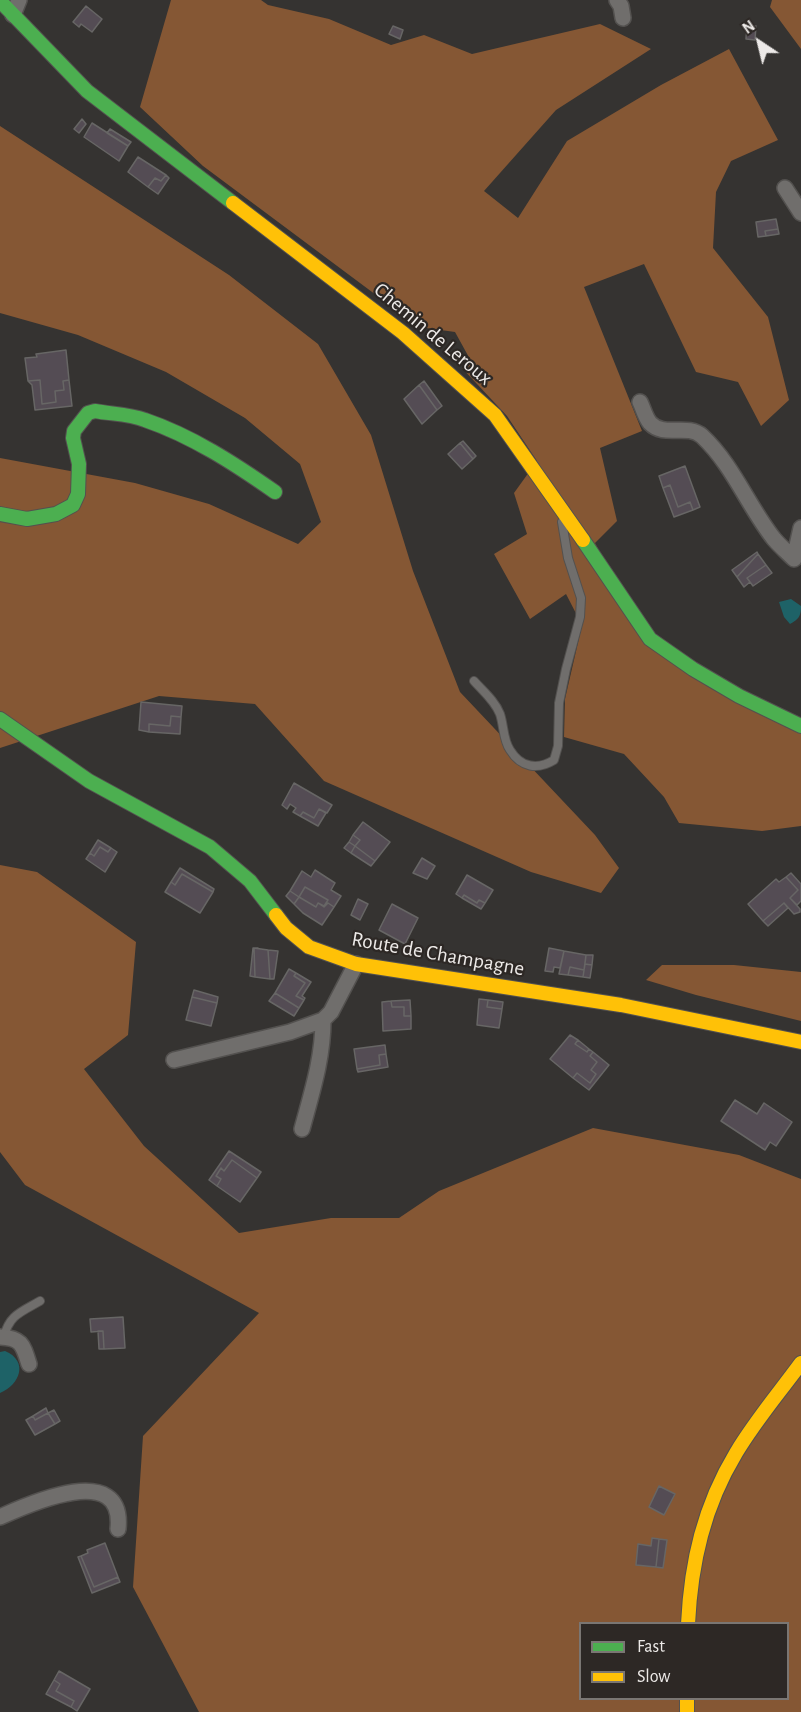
<!DOCTYPE html>
<style>
body{margin:0}
#map{position:relative;width:801px;height:1712px;overflow:hidden;background:#353331;font-family:"Alegreya Sans",sans-serif}
canvas{display:block}
.legend{position:absolute;left:579px;top:1622px;width:210px;height:78px;box-sizing:border-box;background:#2d2825;border:2px solid #7a7673;margin:0;padding:8px 10px;list-style:none;font-size:18px;color:#edeae8}
.legend li{display:flex;align-items:center;gap:12px;height:30px}
.legend b{width:30px;border:2px solid #7a7673}
.north{position:absolute;left:729px;top:12px;width:60px;height:60px;-webkit-text-stroke:4px #2d2825;paint-order:stroke;rotate:325deg;font-size:16px;font-weight:700;line-height:24px;text-align:center;color:#edeae8}
.north::after{content:'';display:block;margin:auto;width:21px;height:27px;background:#edeae8;clip-path:polygon(50% 0,100% 100%,50% 72%,0 100%)}
</style>
<div id="map">
<canvas width="801" height="1712"></canvas>
<ul class="legend">
<li><b style="height:8px;background:#4caf50"></b>Fast</li>
<li><b style="height:8px;background:#ffc107"></b>Slow</li>
</ul>
<div class="north">N</div>
</div>
<script>
const g = document.querySelector('canvas').getContext('2d');
g.lineJoin = 'round';
function paint(path, color) { g.fillStyle = color; g.fill(path, 'evenodd'); }
function trace(path, color, width, dash) { g.strokeStyle = color; g.lineWidth = width; g.lineCap = dash ? 'butt' : 'round'; g.setLineDash(dash || []); g.stroke(path); }
function drawText(font, color, halo, rows, align = 'center') {
  g.font = font + ' "Alegreya Sans",sans-serif'; g.lineWidth = 4.5; g.setLineDash([]); g.textBaseline = 'middle'; g.strokeStyle = halo; g.fillStyle = color; for (const [text, x, y, turn = 0] of rows) {
    g.save(); g.translate(x, y); g.rotate((+turn || 0) * Math.PI / 180); g.textAlign = isNaN(turn) ? turn : align; if (halo) g.strokeText(text, 0, 0); g.fillText(text, 0, 0); g.restore();
  }
}
paint(new Path2D(`
 M171,0H261L268,5L329,19L391,45L424,35L472,54L600,24L651,49L556,110L484,191L518,218L567,141L661,85L729,49L778,140L731,161L716,192L713,248L768,317L789,400L761,426L738,382L696,372L644,264L584,287L642,431L600,448L617,521L595,543L645,643L801,733V826L762,831L679,823L664,797L624,754L564,737L565,699L582,625L566,594L530,619L494,554L527,534L514,493L537,461L507,416L462,368L471,361L455,332L419,327L203,166L140,107Z
 M772,0H801V49L770,7Z
 M0,126L229,275L318,344L371,435L413,571L460,692L595,835L619,868L601,893L531,872L324,781L255,704L159,696L0,748V458L135,483L209,504L298,544L321,522L300,464L245,418L166,372L78,335L0,313Z
 M0,865L37,872L136,942L128,1035L84,1069L144,1146L239,1233L331,1218H399L439,1191L593,1128L739,1155L801,1179V1712H199L133,1587L143,1436L259,1313L25,1185L0,1152ZM580,1624H788V1698H580Z
 M662,965H734L801,972V1021L696,995L646,980Z`), '#855734');
paint(new Path2D(`
 M791,599L801,606C801,616 799,619 790,624L784,617L779,602Z
 M5,1351C29,1361 20,1385 0,1393V1352Z`), '#1e6267');
const building = new Path2D(`
 M86,6L102,19L92,32L81,24L79,27L73,22Z
 M747,25L756,26L755,40L746,39Z
 M393,26L403,30L400,39L389,34Z
 M82,119L86,124L79,133L74,129Z
 M92,123L128,146L119,161L84,137Z
 M110,129L131,142L128,146L107,133Z
 M138,157L166,175L161,181L155,178L148,187L128,172Z
 M166,175L169,178L158,194L148,187L155,178L161,181Z
 M776,219L778,229L765,231L766,236L758,237L756,222Z
 M778,229L779,234L766,236L765,231Z
 M66,350L69,380L63,381L64,390L55,391L56,402L42,404L40,380L28,381L25,358L37,357L36,354Z
 M40,380L42,404L56,402L55,391L64,390L63,381L69,380L72,406L35,410L32,385L28,381Z
 M424,381L442,406L437,410L419,385Z
 M419,385L437,410L422,424L404,399Z
 M463,441L476,456L473,459L460,443Z
 M460,443L473,459L462,469L448,454Z
 M685,466L700,507L693,510L690,502L678,507L670,485L663,488L659,476Z
 M670,485L678,507L690,502L693,510L674,517L663,488Z
 M757,552L758,554L737,577L732,570Z
 M758,554L766,565L747,578L750,582L744,587L737,577Z
 M766,565L772,573L753,586L747,578Z
 M141,702L182,706L181,717L171,716L170,726L149,724V732L139,730Z
 M171,716L181,717L180,734L149,732V724L170,726Z
 M294,783L332,805L327,813L319,809L314,818L303,812L300,816L293,812L296,808L290,804L287,809L282,805Z
 M319,809L326,813L318,826L300,816L303,812L314,818Z
 M363,822L390,842L375,861L355,846L360,840L353,835Z
 M353,835L360,840L355,846L349,842Z
 M98,840L111,848L108,852L100,847L94,856L90,853Z
 M349,842L355,846L351,853L344,848Z
 M355,846L375,861L371,866L351,853Z
 M100,847L108,852L111,848L117,852L105,872L86,859L90,853L94,856Z
 M422,858L435,866L427,879L413,873Z
 M180,868L214,889L213,892L182,874L175,885L171,882Z
 M315,870L335,883L331,890L341,896L334,907L328,903L324,907L328,900L305,887L299,897L290,891L302,871L311,877Z
 M791,873L801,884V901L797,905L790,898L798,890L786,877Z
 M182,874L213,892L200,913L165,892L171,882L175,885Z
 M467,875L493,890L485,903L479,900L477,903L464,895L462,898L456,894Z
 M786,877L798,890L790,898L800,909V912L794,914L784,903L763,921L748,904L776,879L779,882Z
 M305,887L328,900L324,906L318,903L316,907L299,897Z
 M290,891L299,897L294,904L286,896Z
 M464,895L477,903L479,900L485,903L481,909L462,898Z
 M299,897L316,907L318,903L324,907L328,903L334,907L322,925L303,913L294,904Z
 M358,899L368,904L360,920L351,915Z
 M784,903L788,908L768,926L763,921Z
 M392,904L418,918L405,944L379,930Z
 M253,948H258H254L255,977L250,976Z
 M254,948L268,950L270,979L255,977Z
 M549,948L564,951L560,968L554,967L553,972L545,971Z
 M268,950L278,951L274,979H270Z
 M564,951L586,955L584,970L570,967L568,975L559,974Z
 M586,955H593L592,965L585,964Z
 M585,964L592,965L590,978L583,977Z
 M570,967L584,970L583,977L568,975Z
 M289,969L296,973L294,976L305,983L296,996L304,1000L299,1008L275,993Z
 M296,973L311,982L302,996L305,998L304,1000L296,996L305,983L294,976Z
 M194,990L218,997L217,1003L192,997Z
 M275,993L299,1008L294,1016L269,1001Z
 M192,997L217,1003L211,1026L186,1020Z
 M479,999L488,1000L487,1007L502,1009L499,1028L477,1025Z
 M410,1000L411,1016H404V1007H392L391,1001Z
 M488,1000L503,1002L502,1009L487,1007Z
 M391,1001L392,1007H404V1016H411V1029L383,1031L382,1002Z
 M570,1035L578,1040L575,1044L587,1052L589,1049L593,1052L590,1056L597,1062L591,1070L596,1074L590,1083L577,1073L573,1078L550,1059Z
 M578,1040L589,1049L587,1052L575,1044Z
 M385,1045L386,1054L379,1055L380,1065L357,1069L354,1049Z
 M593,1052L609,1065L589,1090L573,1078L577,1073L590,1083L596,1074L591,1070L597,1062L590,1056Z
 M386,1054L388,1067L358,1072L357,1069L380,1065L379,1055Z
 M735,1100L757,1114L764,1103L792,1122L776,1146L770,1142L765,1150L721,1121Z
 M229,1151L261,1172L257,1178L232,1160L224,1171L221,1168L216,1176L221,1179L217,1186L209,1180Z
 M232,1160L257,1178L240,1202L217,1186L221,1179L216,1176L221,1168L224,1171Z
 M123,1317L125,1348L104,1349L103,1331L91,1332L90,1319Z
 M98,1331H103L104,1349H99Z
 M46,1408L48,1413L35,1420L33,1416Z
 M54,1410L60,1421L55,1424L48,1413Z
 M48,1413L55,1424L35,1435L26,1420L33,1416L35,1420Z
 M659,1486L675,1494L664,1515L649,1507Z
 M652,1538L659,1539L656,1567L636,1565L638,1544L651,1546Z
 M659,1539L667,1540L663,1568L656,1567Z
 M105,1543L118,1577L94,1587L81,1556L88,1553L87,1550Z
 M81,1556L94,1587L118,1577L120,1582L92,1593L78,1557Z
 M59,1671L90,1689L77,1711L71,1707L74,1701L56,1691L60,1684L54,1680Z
 M54,1680L60,1684L56,1691L74,1701L71,1707L46,1694Z`);
paint(building, '#544c54');
trace(building, '#676665', 1.5);
const lane = new Path2D(`
 M474,681C483,691 495,701 500,714C504,726 503,740 510,750C521,768 538,770 554,760L558,746L559,703L566,669L580,617L581,598L568,558L562,522
 M4,1337C9,1315 21,1312 40,1301`);
const street = new Path2D(`
 M617,0L621,6L623,18
 M13,15L19,0
 M785,188L801,213
 M640,402C643,408 645,417 650,423C664,438 687,423 702,436C733,465 748,506 774,539C780,546 787,552 794,559L801,528
 M174,1060L290,1032L323,1020L331,1012L356,964
 M302,1129C312,1092 323,1058 323,1020
 M0,1337C22,1338 23,1345 29,1364
 M0,1517C31,1503 125,1461 118,1529`);
const fast = new Path2D(`
 M0,1L87,91L233,203
 M0,514L27,519L56,514L73,505L78,494L79,464L73,438L74,431L88,413L95,411C111,414 130,414 145,420C192,436 235,464 275,492
 M583,540L650,639L693,669L739,696L801,726
 M0,719L89,781L210,847L250,881L276,915`);
const slow = new Path2D(`
 M233,203L403,333L495,415L583,540
 M276,915L286,928L309,947L356,964L621,1005L801,1042
 M688,1624C691,1562 704,1506 736,1453C755,1421 779,1393 801,1363
 M687,1698V1712`);
trace(lane, '#53514f', 10);
trace(street, '#53514f', 18);
trace(fast, '#53514f', 16);
trace(slow, '#53514f', 16);
trace(lane, '#706e6c', 8);
trace(street, '#706e6c', 15);
trace(fast, '#4caf50', 14);
trace(slow, '#ffc107', 14);
drawText('21px', '#edeae8', '#2d2825', [
 ["Chemin de Leroux",433,334,40],
 ["Route de Champagne",438,954,10]
]);
</script>
